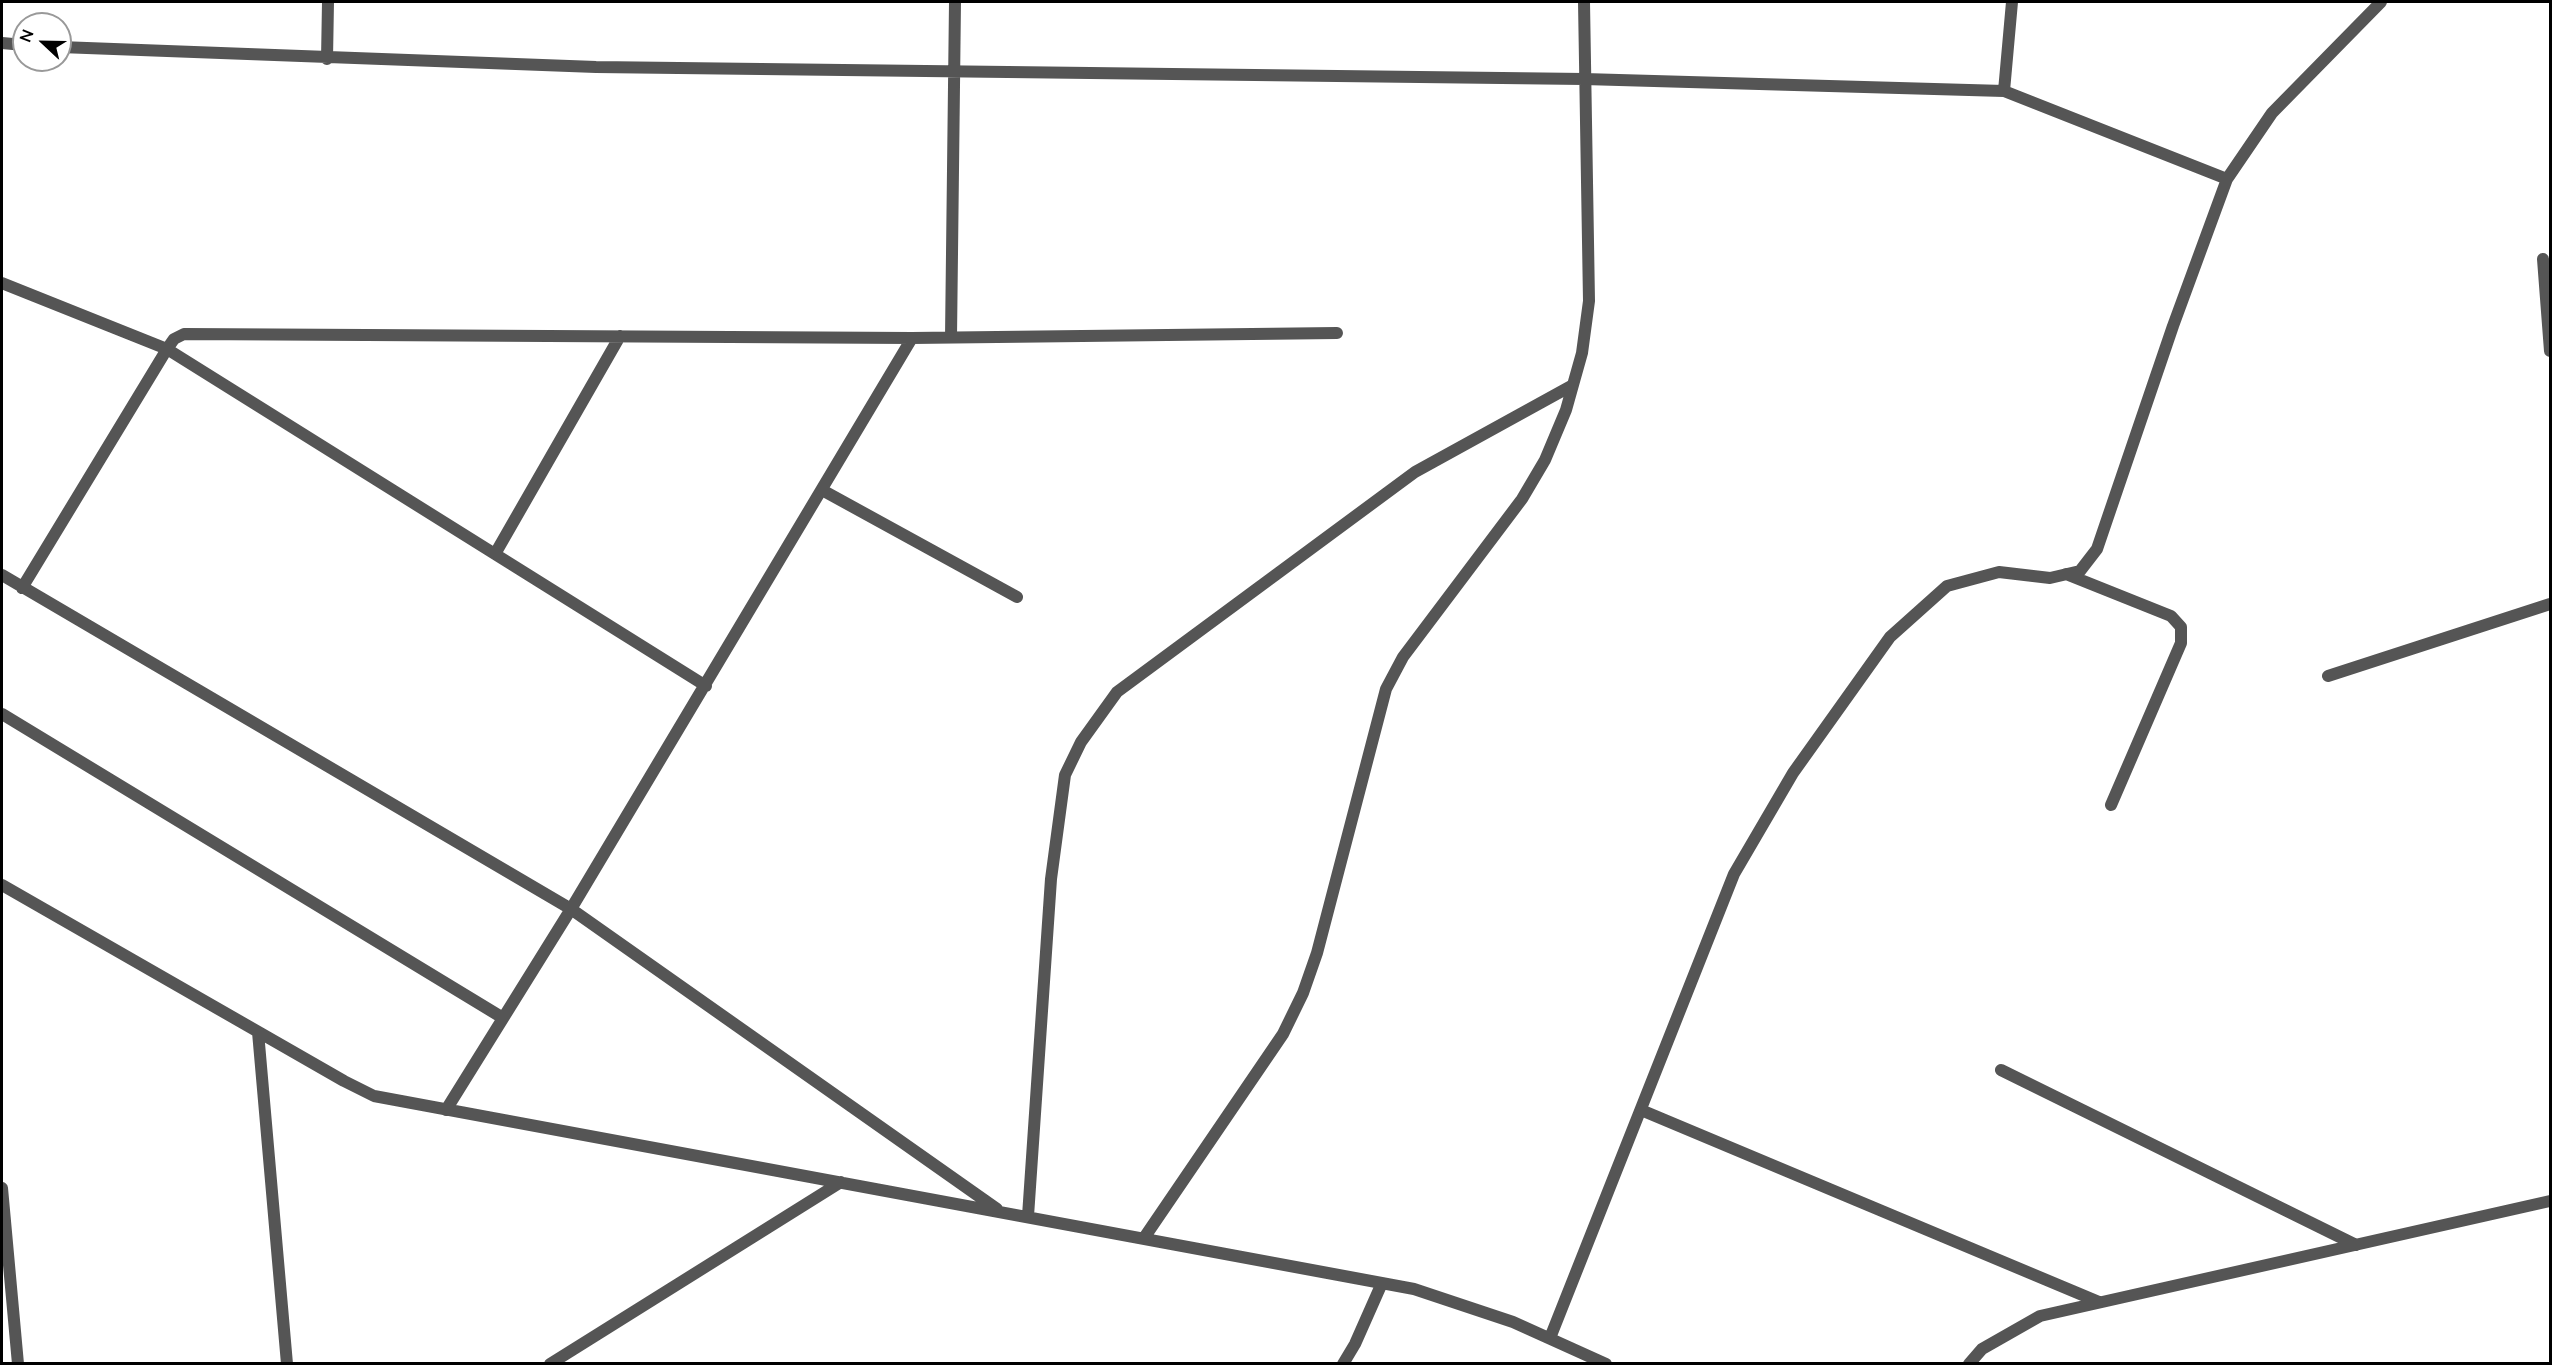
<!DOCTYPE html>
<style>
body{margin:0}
#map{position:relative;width:2552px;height:1365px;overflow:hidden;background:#fff;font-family:"Nunito Sans",sans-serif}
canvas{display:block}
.frame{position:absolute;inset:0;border:3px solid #000;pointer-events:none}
.north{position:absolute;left:12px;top:12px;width:60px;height:60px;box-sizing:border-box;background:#fff;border:2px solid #999;border-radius:50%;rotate:292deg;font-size:16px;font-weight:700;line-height:24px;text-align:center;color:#000}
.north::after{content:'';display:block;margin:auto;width:21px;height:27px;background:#000;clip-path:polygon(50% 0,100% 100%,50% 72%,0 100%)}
</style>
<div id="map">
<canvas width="2552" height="1365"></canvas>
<div class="frame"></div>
<div class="north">N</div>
</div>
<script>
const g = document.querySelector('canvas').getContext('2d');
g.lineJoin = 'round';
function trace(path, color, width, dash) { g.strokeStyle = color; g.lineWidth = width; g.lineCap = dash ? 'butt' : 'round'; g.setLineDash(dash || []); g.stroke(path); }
trace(new Path2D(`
 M2,43L24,45
 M60,47L596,67L1584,79L2004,91L2227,179
 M327,59L328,2
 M2004,91L2012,2
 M2543,259L2550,351
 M2,283L167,349L706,686
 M951,337L955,2
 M822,490L1017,597
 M495,554L620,336
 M2066,574L2171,616L2181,627V643L2111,805
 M2,575L571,909L997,1209
 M22,588L167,349L174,339L184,334L912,338L1337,333
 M2328,676L2550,604
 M2,714L503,1018
 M2,885L344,1081L374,1096L1414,1289L1513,1322L1606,1364
 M258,1032L287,1364
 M2001,1070L2356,1245
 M446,1110L571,909L912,338
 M1641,1110L2099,1302
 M2,1188L18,1364
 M1028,1216L1051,879L1065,775L1081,742L1117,692L1415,472L1573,385
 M1144,1238L1283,1034L1303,993L1317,953L1386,689L1403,657L1522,499L1545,460L1566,410L1573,385L1582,353L1589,301L1584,2
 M1550,1338L1734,874L1793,773L1890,637L1947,586L1999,572L2050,578L2080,571L2097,549L2173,326L2227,179L2272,113L2381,2
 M550,1364L841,1182
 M1343,1364L1355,1344L1382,1283
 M1969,1364L1982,1349L2040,1316L2550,1201`), '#555', 12);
</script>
